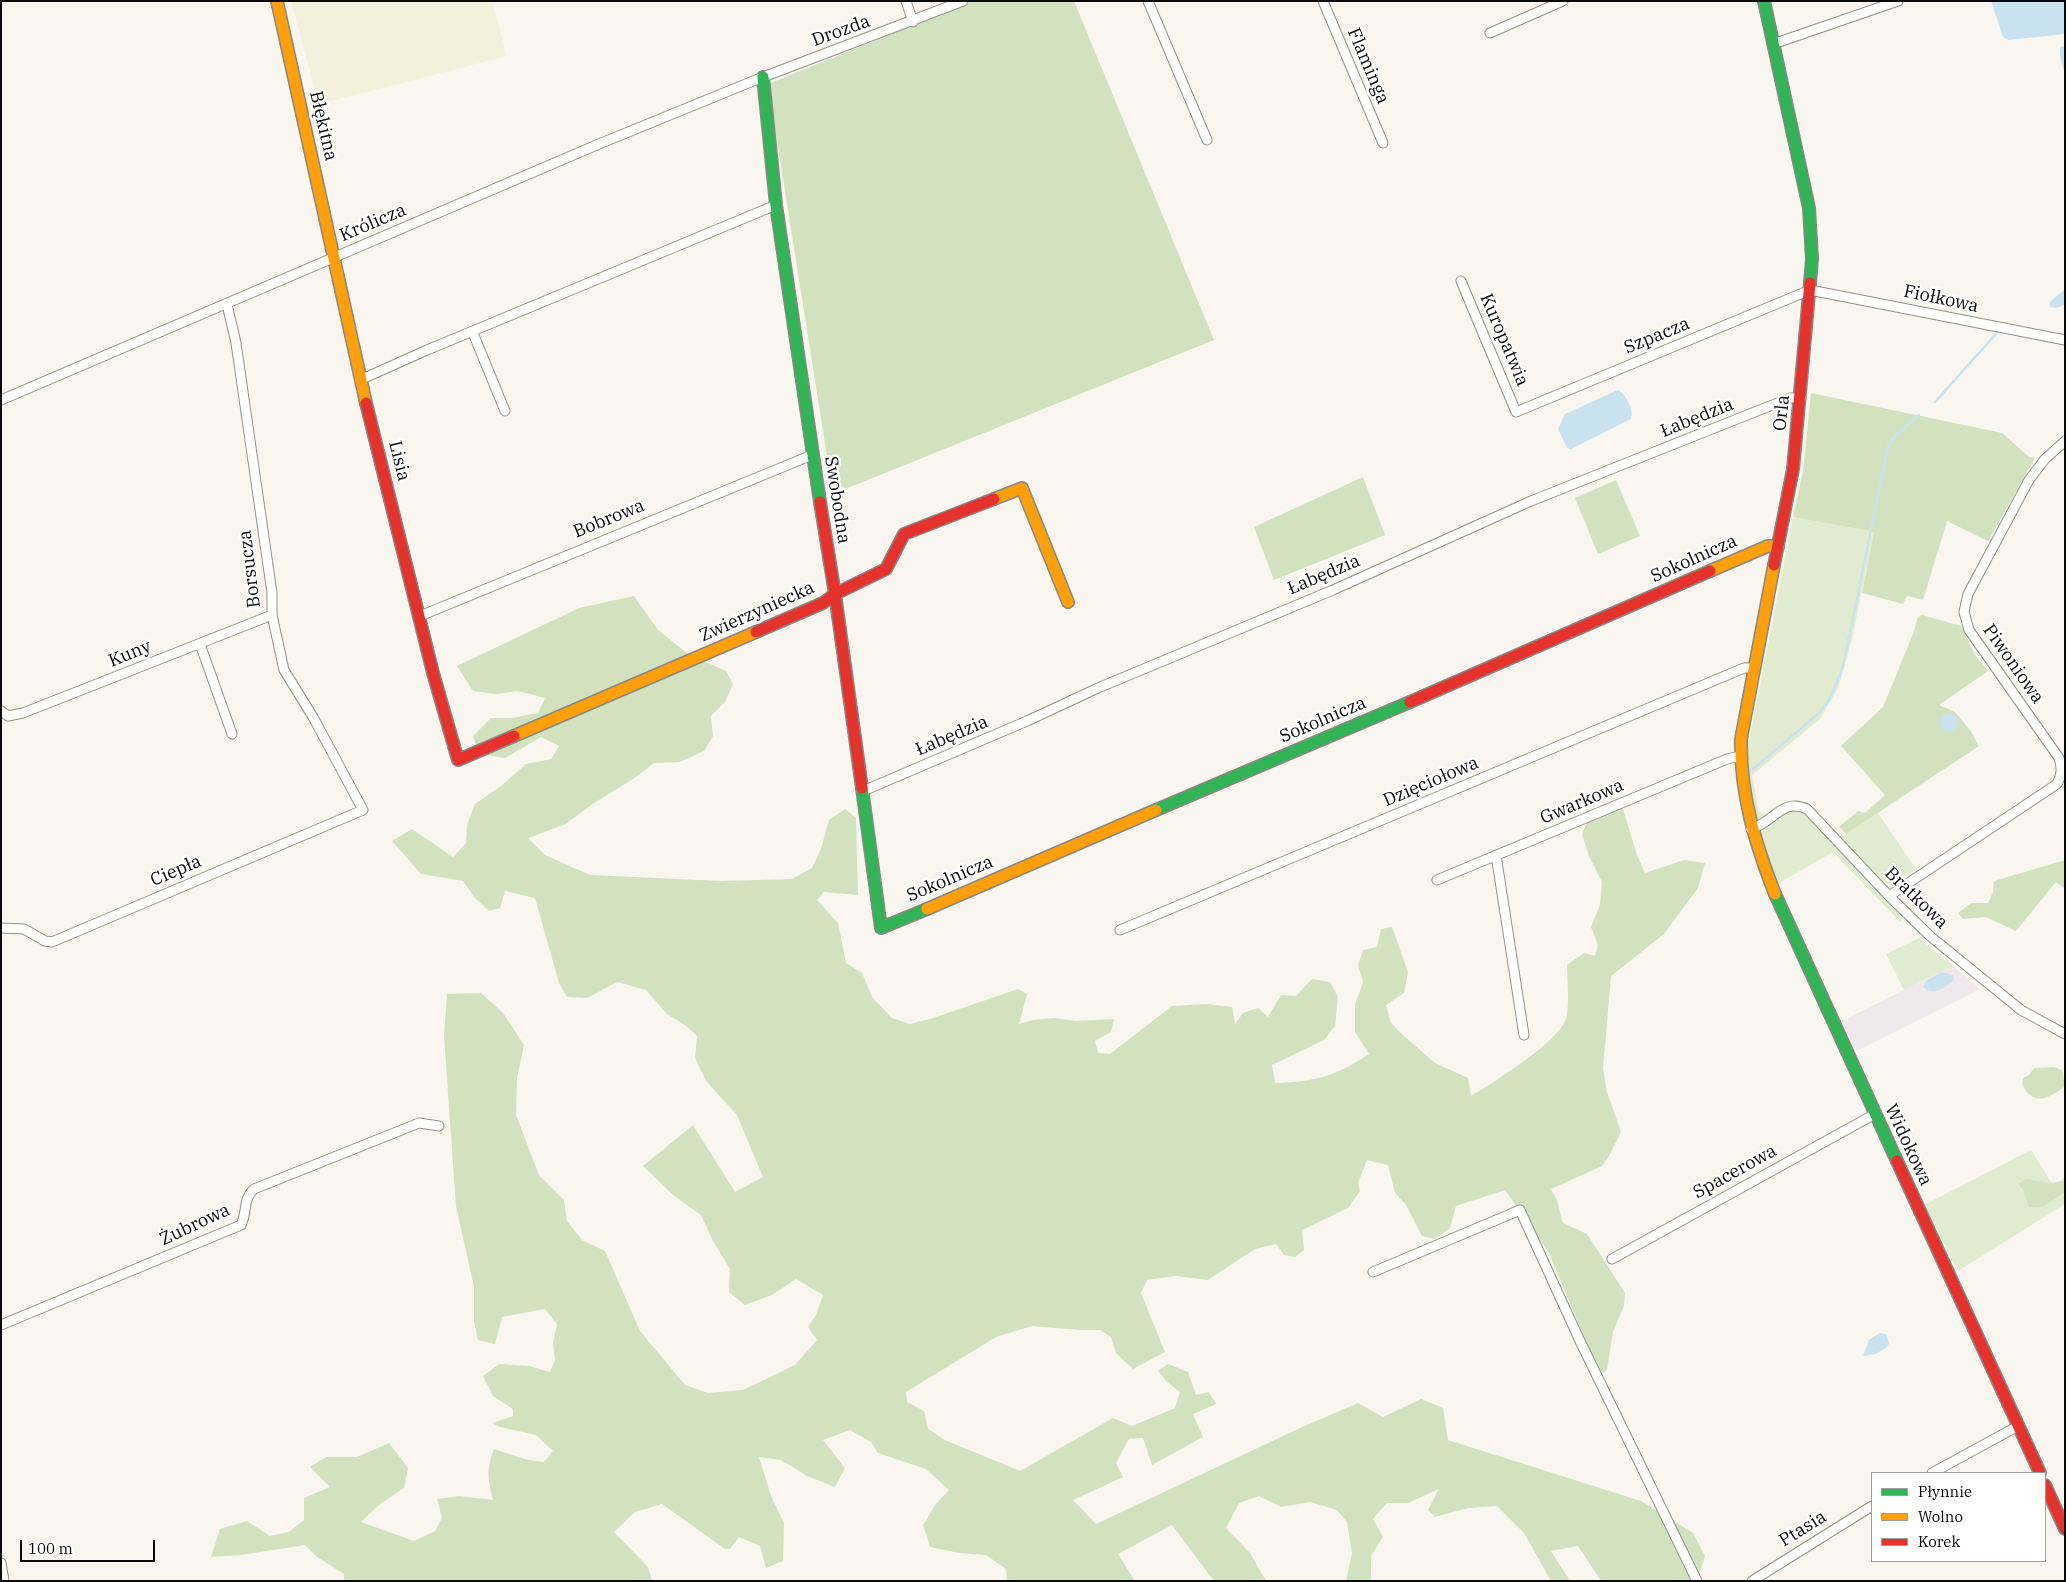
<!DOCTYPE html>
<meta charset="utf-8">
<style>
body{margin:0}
#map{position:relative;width:2066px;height:1582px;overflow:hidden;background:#f8f6ee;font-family:"IBM Plex Serif",serif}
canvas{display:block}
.frame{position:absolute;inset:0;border:2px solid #0a0a0a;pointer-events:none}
.legend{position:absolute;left:1871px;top:1472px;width:175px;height:90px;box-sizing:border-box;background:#fff;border:1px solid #9d9d9d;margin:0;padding:6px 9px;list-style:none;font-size:15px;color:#0a0a0a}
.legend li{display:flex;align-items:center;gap:10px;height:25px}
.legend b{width:25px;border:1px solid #9d9d9d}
.scale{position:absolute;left:20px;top:1540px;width:135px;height:22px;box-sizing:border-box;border:2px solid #0a0a0a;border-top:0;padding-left:6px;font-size:15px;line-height:18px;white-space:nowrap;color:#0a0a0a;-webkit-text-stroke:4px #fff;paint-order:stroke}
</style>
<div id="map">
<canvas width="2066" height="1582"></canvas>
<div class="frame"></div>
<ul class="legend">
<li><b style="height:6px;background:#30b455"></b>Płynnie</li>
<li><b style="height:6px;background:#ff9f0a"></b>Wolno</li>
<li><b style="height:6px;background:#e5322d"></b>Korek</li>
</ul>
<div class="scale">100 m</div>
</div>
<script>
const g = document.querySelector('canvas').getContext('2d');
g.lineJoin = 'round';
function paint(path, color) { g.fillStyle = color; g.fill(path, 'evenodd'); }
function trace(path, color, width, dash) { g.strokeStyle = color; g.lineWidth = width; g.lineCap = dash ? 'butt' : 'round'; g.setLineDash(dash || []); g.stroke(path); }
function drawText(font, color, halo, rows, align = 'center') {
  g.font = font + ' "IBM Plex Serif",serif'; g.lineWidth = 5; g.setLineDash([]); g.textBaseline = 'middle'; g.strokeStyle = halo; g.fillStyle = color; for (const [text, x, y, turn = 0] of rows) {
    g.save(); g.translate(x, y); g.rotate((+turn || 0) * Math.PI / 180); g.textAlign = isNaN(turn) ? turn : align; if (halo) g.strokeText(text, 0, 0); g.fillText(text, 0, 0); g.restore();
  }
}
paint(new Path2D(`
 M1953,966L1980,989L1856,1051L1842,1021Z`), '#efe9eb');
paint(new Path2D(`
 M291,1H492L507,56L319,104Z`), '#f3f0db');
paint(new Path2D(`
 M1793,517L1874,532L1852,639L1838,688L1820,719L1752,775L1759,812L1767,815L1759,824L1750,804L1747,758L1750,736Z
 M1801,809L1838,850L1904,916L1900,922L1833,852L1777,884L1759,833L1769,827L1787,811Z
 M1878,813L1916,869L1894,884L1883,883L1840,838Z
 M1919,938L1953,966L1904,990L1886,954Z
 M2031,1150L2053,1185L2065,1178V1204L1958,1271L1924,1205Z`), '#e1ebd0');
paint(new Path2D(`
 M973,1H1074L1214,340L833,494L768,84Z
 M1811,393L2002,433L2029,457L2035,458L1988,541L1947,521L1923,600L1907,596L1903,604L1862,593L1874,532L1793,517L1803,471Z
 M1363,477L1385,535L1274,580L1254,527Z
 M1616,480L1640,536L1598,554L1575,498Z
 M634,596L658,630L688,654L726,671L733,684L725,702L711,716L713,736L704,751L680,762L654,763L633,779L594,803L566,824L528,838L545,855L590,875L721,881L792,879L812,868L821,849L829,820L845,809L856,818L858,895L824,892L817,900L838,923L846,963L862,973L872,997L892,1018L910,1024L933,1018L1018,989L1027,994L1019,1024L1033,1020L1054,1018L1076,1021L1114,1019L1111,1032L1095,1041L1098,1053L1110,1054L1172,1006L1206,1004L1232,1007L1235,1024L1243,1013L1258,1008L1268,1017L1281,995L1296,996L1312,979L1330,982L1338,997L1335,1026L1324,1040L1272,1065L1275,1083C1315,1082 1336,1076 1369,1054L1355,1032V1005L1363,982L1358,965L1363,950L1377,947L1381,929L1392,927L1408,972L1404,993L1386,1005L1391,1023L1405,1037L1435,1063L1468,1078L1471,1096C1494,1082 1557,1043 1566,1019C1570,1006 1567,980 1567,965L1584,953L1595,956L1598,945L1591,927L1600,905L1602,882L1589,856L1582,834L1589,818L1622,806L1637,855L1645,873L1684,860L1705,863L1698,888L1664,934L1611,976L1603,1069L1607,1092L1621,1132L1609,1156L1602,1166L1551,1189L1557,1200L1563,1223L1587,1234L1625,1293L1624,1306L1613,1332L1607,1370L1600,1375L1549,1253L1505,1190L1456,1206L1450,1228L1435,1239L1422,1236L1406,1205L1395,1193L1388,1165L1367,1160L1358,1183L1360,1191L1348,1208L1302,1230L1304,1250L1295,1257L1284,1255L1276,1244L1255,1249L1208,1280L1176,1276L1147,1280L1141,1293L1165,1352L1133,1369L1116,1353L1111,1337L1100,1330H1080L1032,1326L996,1337L906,1392L907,1402L924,1411L928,1429L945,1440L1020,1471L1113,1418L1132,1426L1175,1408L1180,1392L1167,1382L1158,1371L1168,1364L1188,1372L1196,1395L1209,1392L1216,1404L1193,1414L1203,1437L1152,1465L1143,1438L1129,1439L1116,1463L1123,1477L1073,1500L1096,1524L1300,1428L1358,1403L1383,1417L1421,1399L1443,1408L1448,1440L1641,1501L1693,1533L1705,1556L1697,1581H1601L1578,1546L1551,1551L1570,1581H1551L1524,1533L1497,1506L1468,1508L1435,1517L1428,1510L1439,1489L1408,1503H1387L1373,1519L1383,1537L1371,1556V1581H1346L1352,1553L1347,1522L1337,1510L1310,1502L1281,1507L1259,1496L1239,1503L1226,1528L1250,1553L1266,1581H1214L1172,1525L1118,1554L1135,1581H1007L1006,1569L986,1555L959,1553L930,1547L923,1525L935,1505L949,1490L926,1469L878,1453L871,1442L850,1430L823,1440L845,1468L835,1487L807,1476L781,1460L759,1457L771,1496L784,1523L783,1561L766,1568L760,1546L739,1537L730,1549H725L662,1504L635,1512L614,1532L648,1567L652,1581H344V1574L317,1557L305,1545L241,1555L211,1557L220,1529L247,1521L270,1536L289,1532L304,1520V1498L330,1487L310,1467L326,1457H357L389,1443L408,1468L404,1488L380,1504L361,1522L414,1541L435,1531L442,1518L437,1499L459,1496L493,1500C488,1479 486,1469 494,1449L528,1460L544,1462L553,1451L536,1435L500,1427L492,1423L513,1416V1409L493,1396L483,1376L499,1364L529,1366L550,1372L555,1360L553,1343L557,1324L545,1309L502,1317L495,1344L478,1340L474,1322V1287L456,1206L444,1036L447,994L481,993L503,1013L524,1045L517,1078L516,1115L539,1175L564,1200L567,1221L582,1240L605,1251L640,1331L685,1385L708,1393L743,1390L795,1365L817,1340L808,1327L816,1315L823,1295L796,1279L772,1295L745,1305L729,1292L730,1269L713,1241L701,1215L673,1195L643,1166L693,1125L735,1192L763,1177L737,1115L706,1081L695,1058L697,1036L685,1025L667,1014L646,990L617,982L587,998L567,997L559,983L535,898L505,891L500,908L489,911L475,898L463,881L421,874L392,841L412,829L453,857L466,843L467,825L475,804L501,786L526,764L551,759L559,746L541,737L505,758L478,754L473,736L491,718H512L538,713L545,698L517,691L496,694L473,691L457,666L579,608Z
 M1922,615L1961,626L1975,655L1988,671L1939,705L1955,712L1970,730L1979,746L1846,834L1839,827L1858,811L1865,813L1885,795L1841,746L1883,707L1913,634L1918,617Z
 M2065,860V889L2056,882L2016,931L1986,917L1963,919L1958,913L1971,903H1988L1993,892L1994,881Z
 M2054,1067L2062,1070L2065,1086C2050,1099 2031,1107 2022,1083L2023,1078L2029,1075L2034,1068Z
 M2027,1179L2050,1183L2065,1181V1192L2042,1207H2029L2024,1191L2018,1184Z`), '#d2e2bf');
paint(new Path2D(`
 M1991,1H2065V34L2008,40L2003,37Z
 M2065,46V75L2060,56V47Z
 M2065,289V305L2056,308L2050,307V302Z
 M1618,390C1626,395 1634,409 1631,419L1571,449L1567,448L1558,429L1565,414Z
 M1940 723a9 9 0 1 1 18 0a9 9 0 1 1-18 0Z
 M1942,972L1953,975L1954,980C1945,988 1934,996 1923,987L1927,980Z
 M1880,1333L1886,1334L1889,1344L1886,1348L1875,1354L1863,1356L1869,1340Z`), '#c8e2ef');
trace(new Path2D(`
 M1935,402L1996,334
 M1752,770L1819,713L1830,698L1843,667L1888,446L1892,439L1919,415`), '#c8e2ef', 2.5);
const street = new Path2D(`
 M906,1L913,22
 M1148,1L1207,140
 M1323,1L1383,143
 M1490,33L1563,1
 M1773,44L1898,1
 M1461,281L1516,412L1810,290L2065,340
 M473,333L505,411
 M360,380L427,350L776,205
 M1,400L599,144L758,79L963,1
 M420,616L812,455
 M200,644L232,734
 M1,711L8,716L23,713L272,615
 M863,791L1027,721L1098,688L1333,590L1531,501L1790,398H1801
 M1751,829C1773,823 1783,797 1807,809L1889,896L1930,936L2021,1010L2065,1034
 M1496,855L1524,1035
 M1437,880L1727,759L1740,756
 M1889,896L2057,784C2062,775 2062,768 2059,758L1969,630L1964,612L1968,594L2029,480L2045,459L2065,441
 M1,928L24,929L45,941L52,942L363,810L313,717L284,670L272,615V593L236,343L227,304
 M1120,930L1744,668H1755
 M1612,1259L1875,1114
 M1373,1272L1520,1210L1580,1341L1697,1581
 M1,1325L241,1225C248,1211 242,1200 254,1189L419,1123L439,1126
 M1932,1473L2018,1426
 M1,1563L4,1581
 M1752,1581L1872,1506`);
const fast = new Path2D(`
 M1764,1L1809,208L1812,259L1810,283
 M763,77L776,205L820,502
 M862,788L881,928L927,909
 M1156,810L1410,702
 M1775,894L1897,1161`);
const slow = new Path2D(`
 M277,1L366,403
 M994,499L1022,488L1068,602
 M1774,565L1741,739C1740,794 1755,843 1775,894
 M1710,571L1768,546L1778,547
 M514,736L756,632
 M927,909L1156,810`);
const jam = new Path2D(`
 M366,403L433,673L458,760L514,736
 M820,502L835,594L862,788
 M1774,565L1793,469L1810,283
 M756,632L823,603L835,594L886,569L904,534L994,499
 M1410,702L1710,571
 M1897,1161L2040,1473
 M2045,1485L2065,1529`);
trace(street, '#91908d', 11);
trace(fast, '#888783', 14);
trace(slow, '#888783', 14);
trace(jam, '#888783', 14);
trace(street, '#fefefc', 9);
trace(fast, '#30b455', 11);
trace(slow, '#ff9f0a', 11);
trace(jam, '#e5322d', 11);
drawText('18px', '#0a0a0a', '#fff', [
 ["Drozda",841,31,-20],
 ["Flaminga",1368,66,67],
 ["Błękitna",323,126,77],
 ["Królicza",373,223,-23],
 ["Fiołkowa",1941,299,12],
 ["Szpacza",1657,336,-22],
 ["Kuropatwia",1504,340,67],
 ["Orla",1782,413,-84],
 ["Łabędzia",1697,418,-22],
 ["Lisia",399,461,76],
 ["Swobodna",837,500,81],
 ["Bobrowa",609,519,-22],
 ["Sokolnicza",1694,559,-24],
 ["Borsucza",250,569,-97],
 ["Łabędzia",1324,575,-23],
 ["Zwierzyniecka",757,612,-24],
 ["Kuny",130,654,-22],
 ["Piwoniowa",2013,664,55],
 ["Sokolnicza",1323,720,-23],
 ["Łabędzia",952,736,-23],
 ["Dzięciołowa",1431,782,-23],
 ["Gwarkowa",1582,802,-23],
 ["Ciepła",176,871,-23],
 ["Sokolnicza",950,879,-23],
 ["Bratkowa",1916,898,44],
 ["Widokowa",1908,1145,65],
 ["Spacerowa",1735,1172,-29],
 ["Żubrowa",195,1225,-25],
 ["Ptasia",1803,1529,-32]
]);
</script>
